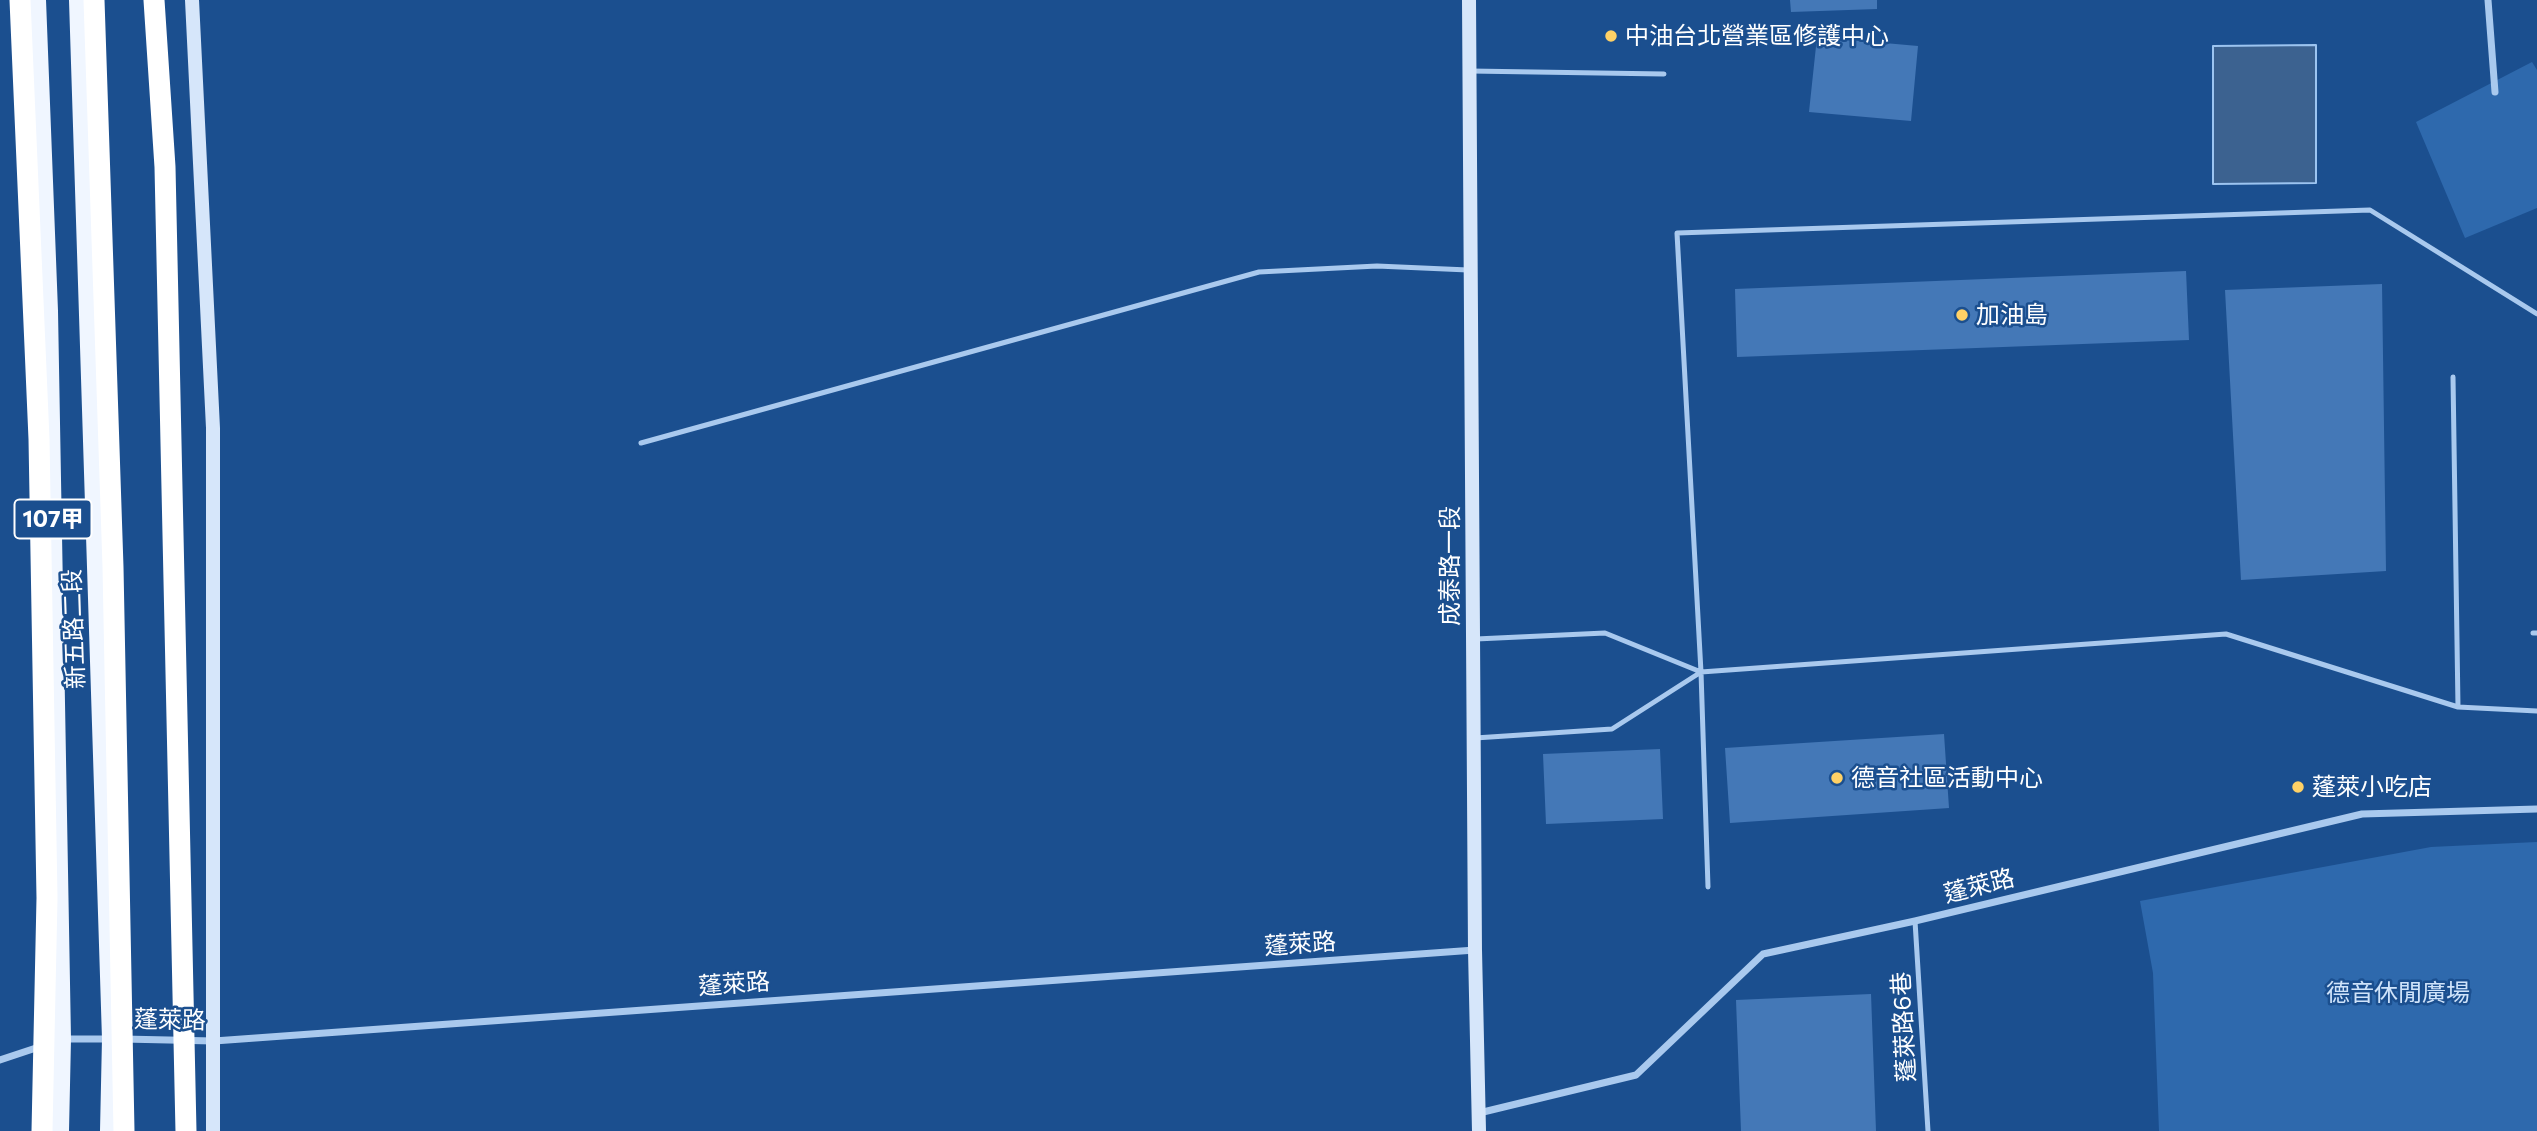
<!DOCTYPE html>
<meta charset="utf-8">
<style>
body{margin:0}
canvas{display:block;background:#1b4f8f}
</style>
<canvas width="2537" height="1131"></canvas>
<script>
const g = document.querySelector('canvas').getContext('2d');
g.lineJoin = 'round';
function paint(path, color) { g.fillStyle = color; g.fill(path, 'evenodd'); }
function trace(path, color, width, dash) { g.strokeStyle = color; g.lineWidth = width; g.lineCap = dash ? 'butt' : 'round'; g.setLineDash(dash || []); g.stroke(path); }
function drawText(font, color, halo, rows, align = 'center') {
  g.font = font + ' Commissioner,"Noto Sans TC",sans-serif'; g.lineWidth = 5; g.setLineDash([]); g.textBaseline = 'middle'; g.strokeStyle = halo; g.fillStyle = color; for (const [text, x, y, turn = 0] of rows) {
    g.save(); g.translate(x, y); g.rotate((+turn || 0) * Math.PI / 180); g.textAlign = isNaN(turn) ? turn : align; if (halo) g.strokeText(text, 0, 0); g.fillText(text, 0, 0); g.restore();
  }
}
paint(new Path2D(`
 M2532,62L2537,70V208L2465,238L2416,122Z
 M2537,842V1131H2159L2153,973L2140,901L2431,847Z`), '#2e69ad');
const water = new Path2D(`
 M2316,45V183L2213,184V46Z`);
paint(water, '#3c6290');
trace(water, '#9cc4f0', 2);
paint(new Path2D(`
 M1790,0H1877V9L1791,12Z
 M1817,37L1918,46L1911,121L1809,112Z
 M2186,271L2189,340L1737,357L1735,289Z
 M2382,284L2386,571L2241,580L2225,290Z
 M1944,734L1949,808L1730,823L1725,748Z
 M1660,749L1663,819L1546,824L1543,754Z
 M1871,994L1876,1131H1741L1736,1000Z`), '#4478b7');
trace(new Path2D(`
 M1470,71L1664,74
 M2453,377L2458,707
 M641,443L1259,272L1377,266L1468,270
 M2533,633H2537
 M1701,672L2226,634L2458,707L2537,711
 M1475,738L1612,729L1701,672L1605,633L1476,639
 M1708,887L1701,672L1677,233L2370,210L2537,314
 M1915,921L1928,1131`), '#a9c9ee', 5);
trace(new Path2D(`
 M2488,0L2495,92
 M64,1039H111
 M123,1039L214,1041L1475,950
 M0,1060L42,1046
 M1479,1113L1636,1075L1763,954L1915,921L2362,814L2537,809`), '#a9c9ee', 7);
trace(new Path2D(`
 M192,0L213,428V1131
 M1469,0L1475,950L1479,1131`), '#d6e6fa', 14);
trace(new Path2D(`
 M37,0L49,311L62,1039L60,1131
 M78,0L111,1039L109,1131`), '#f0f6ff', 18);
trace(new Path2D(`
 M154,0L165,167L186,1131`), '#fff', 21);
trace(new Path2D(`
 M20,0L39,439L47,898L42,1131
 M94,0L113,567L124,1131`), '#fff', 21);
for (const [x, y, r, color] of [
 [1611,36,7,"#ffd166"],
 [1962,315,7,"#ffd166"],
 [1837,778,7,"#ffd166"],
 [2298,787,7,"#ffd166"]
]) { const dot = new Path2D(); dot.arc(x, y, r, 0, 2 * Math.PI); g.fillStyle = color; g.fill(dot); trace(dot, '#1b4f8f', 2.5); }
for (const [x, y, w] of [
 [53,519,77]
]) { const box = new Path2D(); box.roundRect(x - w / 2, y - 19.5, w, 39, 5); g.fillStyle = '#1b4f8f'; g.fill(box); trace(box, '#fff', 2); }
drawText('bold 23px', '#fff', null, [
 ["107甲",53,519]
]);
drawText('24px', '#fff', '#1b4f8f', [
 ["中油台北營業區修護中心",1625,36],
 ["加油島",1976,315],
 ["德音社區活動中心",1851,778],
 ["蓬萊小吃店",2312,787]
], 'left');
drawText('24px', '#fff', '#1b4f8f', [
 ["成泰路一段",1450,566,-90],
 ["新五路二段",74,629,-92],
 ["蓬萊路",1979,886,-14],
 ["蓬萊路",1300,944,-4],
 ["蓬萊路",734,984,-4],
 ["蓬萊路",170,1020,1],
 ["蓬萊路6巷",1904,1027,-93]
]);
drawText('24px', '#cfe3fa', '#1b4f8f', [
 ["德音休閒廣場",2398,993]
]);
</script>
